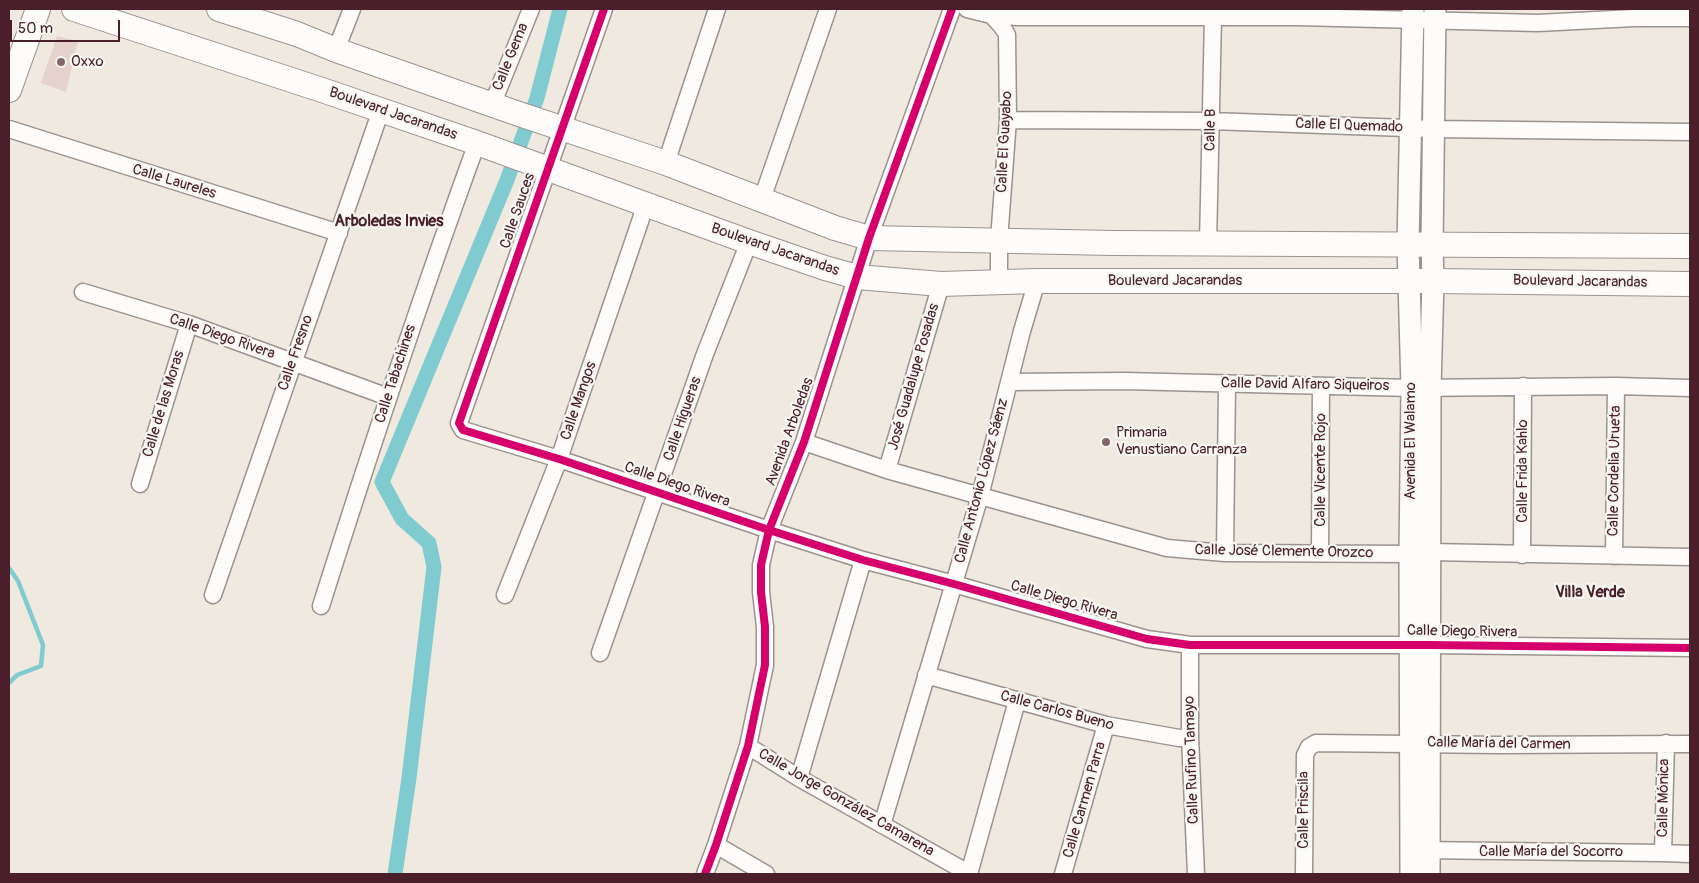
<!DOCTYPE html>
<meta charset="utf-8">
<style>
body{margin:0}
#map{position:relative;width:1699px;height:883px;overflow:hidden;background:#efe9e0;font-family:Pangolin,sans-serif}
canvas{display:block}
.frame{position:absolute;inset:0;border:10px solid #4a1f2b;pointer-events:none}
.scale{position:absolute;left:10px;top:20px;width:110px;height:22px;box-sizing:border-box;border:2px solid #4a1f2b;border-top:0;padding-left:6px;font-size:15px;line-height:18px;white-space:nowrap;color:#4a1f2b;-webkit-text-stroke:4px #f6f6f2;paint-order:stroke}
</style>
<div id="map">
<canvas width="1699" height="883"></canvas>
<div class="frame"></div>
<div class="scale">50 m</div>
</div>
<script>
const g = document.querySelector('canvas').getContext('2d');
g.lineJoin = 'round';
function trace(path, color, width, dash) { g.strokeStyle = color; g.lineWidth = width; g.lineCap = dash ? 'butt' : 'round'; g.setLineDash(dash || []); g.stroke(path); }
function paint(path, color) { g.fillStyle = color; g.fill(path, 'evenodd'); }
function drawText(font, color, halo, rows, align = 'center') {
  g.font = font + ' Pangolin,sans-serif'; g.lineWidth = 4.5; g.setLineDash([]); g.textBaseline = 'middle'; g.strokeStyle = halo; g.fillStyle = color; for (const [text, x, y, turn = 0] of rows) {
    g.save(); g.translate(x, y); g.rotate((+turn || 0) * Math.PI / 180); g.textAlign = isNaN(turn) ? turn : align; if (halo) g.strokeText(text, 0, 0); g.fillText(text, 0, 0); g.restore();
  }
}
trace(new Path2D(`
 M9,568L18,581L43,645L41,666L17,675L9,683`), '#80cbd0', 4.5);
trace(new Path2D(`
 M395,874L409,778L434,567L429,543L402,519L382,482L507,180L537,98L560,9`), '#80cbd0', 15);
paint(new Path2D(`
 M57,36L78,41L66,92L41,83Z`), '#e5d2cd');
const minor = new Path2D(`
 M604,9L459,423L463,430L559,459L769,530L863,560L954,584L1147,639L1190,645H1430L1690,648
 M967,9L991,15L1018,17H1297L1538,23L1634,18H1690
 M990,12C994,20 1003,25 1007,35L1008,120L999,240V283
 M336,50L352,9
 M492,105L531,9
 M1008,120L1211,121L1434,129L1690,132
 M9,129L339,233
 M666,163L717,9
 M762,199L828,9
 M1208,244L1213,17
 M83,292L189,324L388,397
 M1009,382L1125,381L1412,388L1616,386L1690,388
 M804,442L887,470L1167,548L1225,553L1410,554L1430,552L1690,557
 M887,470L941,284
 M140,484L189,324
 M1225,553L1227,384
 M1320,553L1321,386
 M1522,555L1523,386
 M1614,556L1616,386
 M213,595L381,110
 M505,595L559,459L646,204
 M321,606C370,451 421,296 477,143
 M1190,645V737L1196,874
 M600,653L705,354L749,242
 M926,675L1106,725L1179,738L1190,737
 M748,746L799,778L970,874
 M799,778L863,560
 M882,825L980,496L1022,331L1037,281
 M716,845L766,874
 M1419,850L1663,853L1690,854
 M1663,853L1666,743
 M705,874L716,845L748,746L765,665V627L761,592V565L769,530L804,442L869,238L952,9
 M969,874L1017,701
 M1063,874L1106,725
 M1304,874L1305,755L1309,747L1316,743L1499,745L1690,744`);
const tertiary = new Path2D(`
 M1411,874L1410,554L1412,388L1408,245L1413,9
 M1429,874L1430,388L1433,281L1432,245L1435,9`);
const secondary = new Path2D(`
 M74,9L322,90L477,143L749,242L825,268L857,277L941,284L1037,281H1433L1690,284
 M219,9L297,34L336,50L516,113L666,163L835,228L869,238L1113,243L1690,246
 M9,90L38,9`);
trace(minor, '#9b928f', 19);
trace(tertiary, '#9b928f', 24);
trace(secondary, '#9b928f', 26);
trace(minor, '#fdfcfa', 16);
trace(tertiary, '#fdfcfa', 21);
trace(secondary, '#fdfcfa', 24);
trace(new Path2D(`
 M604,9L459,423L463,430L559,459L769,530L863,560L954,584L1147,639L1190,645H1430L1690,648
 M705,874L716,845L748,746L765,665V627L761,592V565L769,530L804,442L869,238L952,9`), '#d6006c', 8);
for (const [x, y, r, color] of [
 [61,62,5,"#84666a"],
 [1106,442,5,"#84666a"]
]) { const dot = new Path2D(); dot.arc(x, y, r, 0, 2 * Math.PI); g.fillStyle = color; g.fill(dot); trace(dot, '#f6f6f2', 2); }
drawText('15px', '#4a1f2b', '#f6f6f2', [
 ["Calle Gema",511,57,-68],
 ["Boulevard Jacarandas",393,114,19],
 ["Calle El Quemado",1349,126,2],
 ["Calle B",1211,130,-89],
 ["Calle El Guayabo",1005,142,-87],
 ["Calle Laureles",174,182,17],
 ["Calle Sauces",518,211,-71],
 ["Boulevard Jacarandas",775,250,19],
 ["Boulevard Jacarandas",1175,281],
 ["Boulevard Jacarandas",1580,282,1],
 ["Calle Diego Rivera",222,337,19],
 ["Calle Fresno",296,353,-71],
 ["Calle Tabachines",396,374,-72],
 ["José Guadalupe Posadas",914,377,-74],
 ["Calle David Alfaro Siqueiros",1305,385,1],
 ["Calle Mangos",579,401,-71],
 ["Calle de las Moras",164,404,-73],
 ["Calle Higueras",683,419,-71],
 ["Avenida Arboledas",790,432,-70],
 ["Avenida El Walamo",1411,441,-90],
 ["Calle Vicente Rojo",1321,470,-90],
 ["Calle Frida Kahlo",1523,471,-90],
 ["Calle Cordelia Urueta",1615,471,-89],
 ["Calle Antonio López Sáenz",982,481,-75],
 ["Calle Diego Rivera",677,485,19],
 ["Calle José Clemente Orozco",1284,552,1],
 ["Calle Diego Rivera",1064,601,16],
 ["Calle Diego Rivera",1462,632,1],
 ["Calle Carlos Bueno",1057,711,15],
 ["Calle María del Carmen",1499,744,1],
 ["Calle Rufino Tamayo",1192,760,-92],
 ["Calle Mónica",1664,798,-89],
 ["Calle Carmen Parra",1085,800,-74],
 ["Calle Jorge González Camarena",846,803,30],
 ["Calle Priscila",1304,810,-90],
 ["Calle María del Socorro",1551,852]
]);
drawText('15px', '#4a1f2b', '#f6f6f2', [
 ["Oxxo",71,62],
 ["Primaria",1116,433],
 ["Venustiano Carranza",1116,450]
], 'left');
drawText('bold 16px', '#4a1f2b', '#f6f6f2', [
 ["Arboledas Invies",389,222],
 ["Villa Verde",1590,593]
]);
</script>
